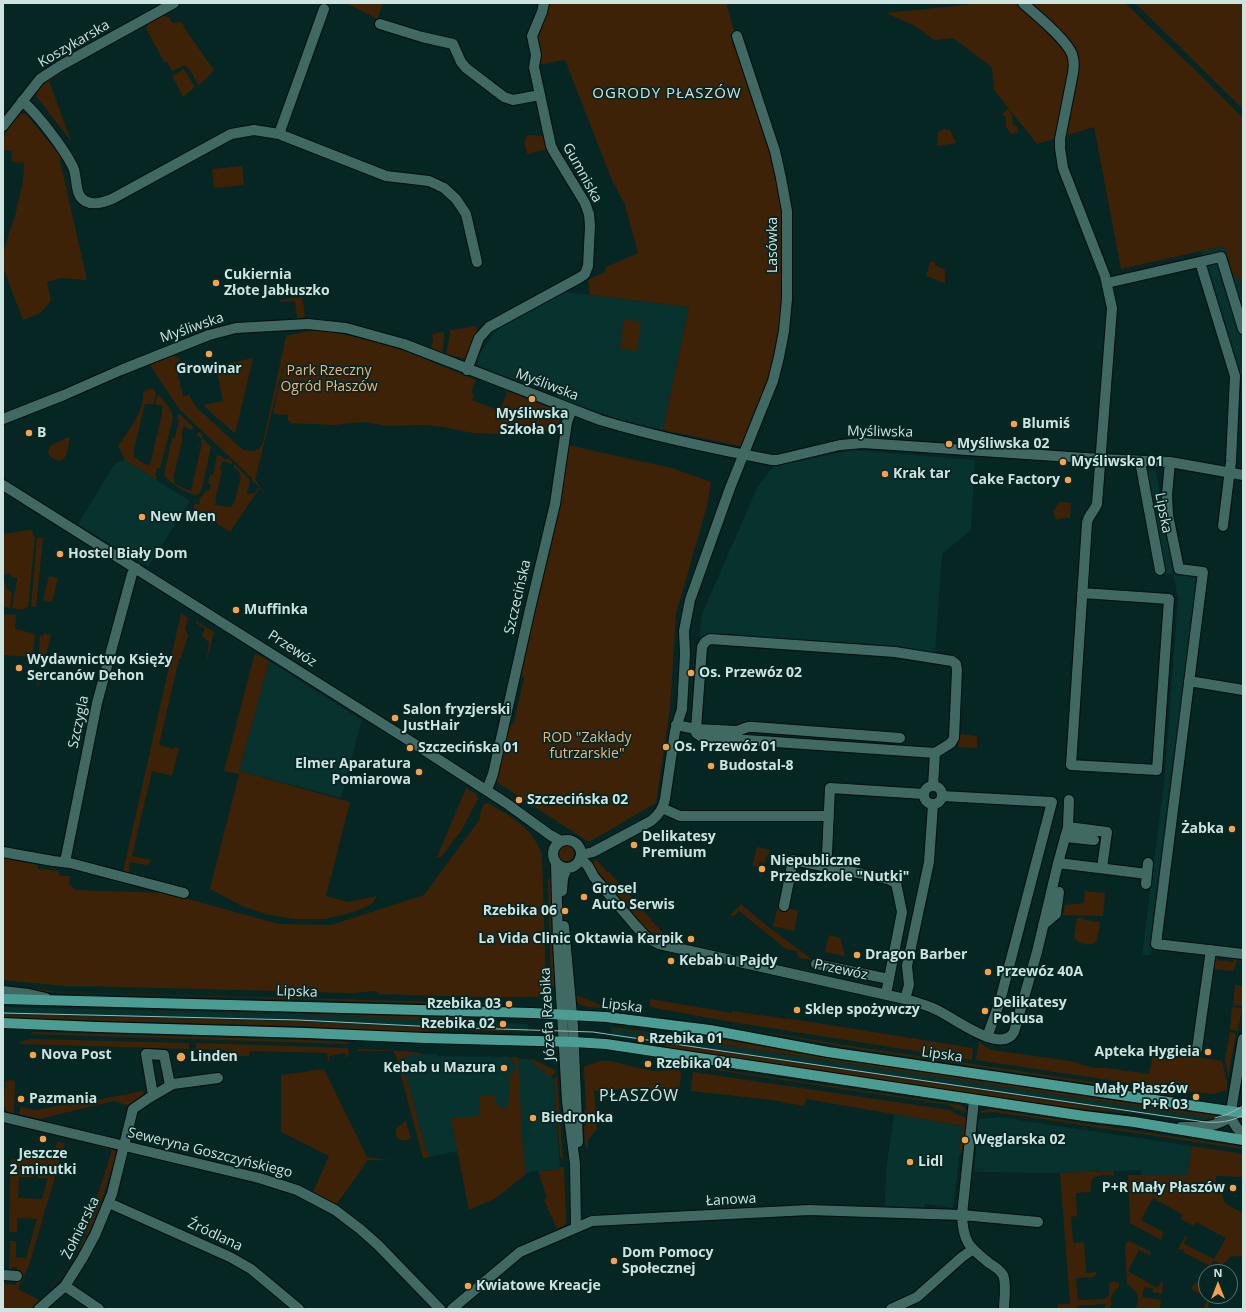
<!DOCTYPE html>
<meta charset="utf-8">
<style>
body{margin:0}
#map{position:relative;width:1246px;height:1312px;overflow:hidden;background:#062623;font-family:"Open Sans",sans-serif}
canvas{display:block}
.frame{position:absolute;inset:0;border:4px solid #cde3df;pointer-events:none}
.north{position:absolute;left:1198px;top:1264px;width:40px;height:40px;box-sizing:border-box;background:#062623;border:1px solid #56726e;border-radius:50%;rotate:0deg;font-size:11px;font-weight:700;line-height:16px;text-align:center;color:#cde3df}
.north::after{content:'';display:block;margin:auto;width:14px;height:18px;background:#f9a04c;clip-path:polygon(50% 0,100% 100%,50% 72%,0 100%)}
</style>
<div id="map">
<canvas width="1246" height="1312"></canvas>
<div class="frame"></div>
<div class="north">N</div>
</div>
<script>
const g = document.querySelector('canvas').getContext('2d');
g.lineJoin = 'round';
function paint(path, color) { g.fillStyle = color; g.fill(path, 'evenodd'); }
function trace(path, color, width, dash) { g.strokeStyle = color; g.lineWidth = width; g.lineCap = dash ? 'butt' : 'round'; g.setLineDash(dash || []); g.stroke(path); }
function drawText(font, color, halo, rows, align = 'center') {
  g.font = font + ' "Open Sans",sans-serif'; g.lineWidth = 3.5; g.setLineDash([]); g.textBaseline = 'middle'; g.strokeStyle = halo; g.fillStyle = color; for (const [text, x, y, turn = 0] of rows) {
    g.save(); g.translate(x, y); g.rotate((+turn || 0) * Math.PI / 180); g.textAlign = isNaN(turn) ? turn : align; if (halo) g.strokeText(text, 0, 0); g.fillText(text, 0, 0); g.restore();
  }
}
paint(new Path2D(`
 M1224,246L1234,278L1239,277L1243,291V379H1241L1201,251Z
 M565,292L689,307L663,430L617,419L601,413L558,398L557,393L531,383L515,380L477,365L478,357L496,330Z
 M852,450L975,460L971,530L942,554L935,654L699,637L702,614L758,486L774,466Z
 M125,460L190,501L148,567L78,524L114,465L118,462Z
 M1137,470L1156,471L1173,571L1199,574L1151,955H1142L1165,775L1178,598L1173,574L1155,576L1137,480Z
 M269,661L362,720L341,798L239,771Z
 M3,1007L299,1014L528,1024V1031L410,1028L299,1022L3,1015Z
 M611,1028L1213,1118L1218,1116L1224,1117L1208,1124L611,1036Z
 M412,1054H437V1056L512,1057H518L519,1059H532L533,1065H538L554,1079L560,1170L531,1171L519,1179L496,1198L469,1210L458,1151L423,1158L396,1056Z
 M894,1114L963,1126L953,1208L925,1204L924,1208L885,1206L886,1170Z
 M998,1117L1192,1146L1187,1175H1142L1141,1170L1060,1173L974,1172L979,1119Z`), '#08322e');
paint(new Path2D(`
 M346,3H383L377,19Z
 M547,3H726L735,34L730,35L734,48L741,55L780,178L786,299L772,380L745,447L663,430L689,307L590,295L588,280L605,272L606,267L638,253L625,205L612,180L565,60L537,65V39L540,34Z
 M974,3H1125L1192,67L1243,118V291L1239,277L1234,278L1224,246L1121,269L1094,127L1037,144L994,90L992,67L953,38L934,40L915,26L886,13L973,4Z
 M1135,3H1243V109Z
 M162,16L169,17L172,23L182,22L185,29L214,70L206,79L198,85L192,73L185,65L172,71L167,62H164L146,28L150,22Z
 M184,69L195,87L183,97L172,76Z
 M58,73L60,74L49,81L71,141L33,92L40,85Z
 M1008,109L1012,115L1013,125L1017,126L1018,133L1011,134L1006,127V118L1002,114Z
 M19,114H26L62,158L60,161L87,280L61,278L47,282L51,301L40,313L23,320L3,267V252L15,216L23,181L24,163L12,162L11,151L3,150C3,133 9,127 19,114Z
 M943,129L950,130L956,143L937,146L938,132Z
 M528,135L544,136L549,149L527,154C526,147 522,140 528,135Z
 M242,166L244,185L214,188L212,169Z
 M930,262H935V265L945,270V283L926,276Z
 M302,297L305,315L303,318H297L295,301L280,302L279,300Z
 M624,319L641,322L637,351L620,349Z
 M476,326L478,332L466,359L446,354L449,340L450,330Z
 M314,330C341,333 369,339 395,348C423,357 449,370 476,380L471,393L474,394L472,400L500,411L507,391L561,412C564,417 561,419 558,424L559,432L529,431L501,434L473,433L443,427L426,425L388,426L364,422L333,425L291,423L288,420V415L273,414L285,358L255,480L260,486L259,487L252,480V478L179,409L150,365L173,356L179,358L180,361L175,363L183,396L189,395L196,407L243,450L254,451L260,448L263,443L286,336Z
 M444,332V339L442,353L431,348L433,340L432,334Z
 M253,358L235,434L203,405L223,401L216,366Z
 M153,388L156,393L154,404H145L133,453L134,454V457L145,464L150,465L163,410H162L163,406L155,405L158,394L170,408L173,418L160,468H157L155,476L157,477V480L125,460L118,446C128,431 145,411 143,391Z
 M179,413L193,427L192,430L193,431L185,427L184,425L181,436L183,437L173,479H175L174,483L185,489L191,491L202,443H201V439L196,434L199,432L203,435L202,438L211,447L202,488L201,489L200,493L196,495C189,495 168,482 164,475L172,438H175L179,420H177Z
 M69,437L70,438C68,445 68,463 57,460C52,459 49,456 48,452L50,446Z
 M568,445L639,461L672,468L711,482L707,506L676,614L670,708L656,803L589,842L495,781L508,726L514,723L524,678L519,676Z
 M217,455L221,456L226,460L228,458L232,462V465L227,462L222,461L220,470L222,471L215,500L216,501L215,505L232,507L233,503L234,504L241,477L239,476L240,473L234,467V464L250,480L247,494L255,493L258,488L259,489L230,532L193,508L195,503L199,505L200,498L206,491H209L211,484L208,483L210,475H213L217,457L215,456Z
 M1060,502L1071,503L1070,518H1064L1056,520L1053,511Z
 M30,530H32L33,535L35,537L28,607L22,610L12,608L14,593L15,592L17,579L16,577L13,578L9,573L4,575V581L6,584V588L12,593L10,608L3,606V534Z
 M37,538H43L36,607H31Z
 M49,576L58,578L52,602L43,600Z
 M181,613L188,618L185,629L188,636L181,658L179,659L159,745L173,749L174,747L179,748L172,776L152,771L132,856L151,860L150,863L146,865L130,862L129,873L123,872Z
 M3,614L16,615L15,629L32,633L35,635L33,655L31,657L3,655Z
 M196,621L214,632L206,664L209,643L202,635L205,629L196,623Z
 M44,633L51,635L38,687H37L45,654H40L39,650L40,636H43Z
 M255,653L269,661L239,771L350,802L326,896L348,902L377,896L372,904L353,912L325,919H295L269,915L242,906L210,889L239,774L224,771Z
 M959,734L977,736V748L958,747Z
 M466,788L476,794L478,799L461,831L441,857H437Z
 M488,803C512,818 531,826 542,854L546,989L543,994L537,997H482L380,994L375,991L352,993L83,986H64L3,980V858L38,865V869L59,871V876H70L69,884L76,890L166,893L279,924L331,925L424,895L480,819V813L484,804Z
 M558 853a8 8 0 1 1 16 0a8 8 0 1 1-16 0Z
 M757,847L771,850L766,857L765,863L759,862L758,867L752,866Z
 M596,859L607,872L608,871L662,932L661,939C636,926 613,890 595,868L593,864Z
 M548,879H553V963L556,985L554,986H551Z
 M1085,891L1105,893L1103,916L1063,915L1065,905L1084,903Z
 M741,904L767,926L813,960L799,958L796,951L786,949L739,911L734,916L730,915Z
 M778,906L798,911L794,931L773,926Z
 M1077,918H1083L1084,920L1100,922L1097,941C1090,947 1080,945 1074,938Z
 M829,935L840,938L845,956L825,952Z
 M1215,956H1218L1217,960L1233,962L1234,957L1238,958L1233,971L1212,969L1214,957Z
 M3,985L60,992L484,1003V1005L49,992L3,987Z
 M1235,985L1243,986V1006L1233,1005Z
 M573,994L599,1004L601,1008C590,1007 575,1008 573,994Z
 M650,999L732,1013V1011L786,1019V1018L973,1048L972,1060L726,1021L650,1007Z
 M3,1006L473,1018V1022L299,1014Z
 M1232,1007L1242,1008L1238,1031L1230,1030Z
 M3,1015L299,1022L410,1028L528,1031V1032L457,1030L410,1032L299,1026L3,1018Z
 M611,1027L659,1033L727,1040L815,1056L1217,1116L1213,1118L611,1028Z
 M741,1028L844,1045L1174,1094V1096L844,1047Z
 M34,1032L305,1040L347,1042L349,1044L31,1034V1033Z
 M1230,1032L1234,1033L1236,1035L1228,1076L1225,1060Z
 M31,1039L189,1043V1049L18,1044L22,1041Z
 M979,1041L984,1046L993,1050L1070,1061L1094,1068H1106L1149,1074L1154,1050L1222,1061L1227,1083V1090L1213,1094L1175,1090L976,1060Z
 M196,1043L348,1048L349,1055L346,1058L345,1053L329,1056L330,1061H328L327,1053L250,1051L249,1056H226L227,1053H225V1050L196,1049Z
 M666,1044L1137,1114L1073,1108L665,1048Z
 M357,1049L404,1051L421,1053V1055L414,1054L400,1059L404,1075H406L426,1151H428L430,1157L423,1158L396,1056L393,1051H358Z
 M512,1057H518L523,1152L526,1174L496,1198L469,1210L451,1118L480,1116L479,1099L481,1096H496V1104L500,1108L506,1109L509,1100V1076C514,1072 517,1071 516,1064L512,1061Z
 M532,1059L553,1069L557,1072L552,1076H545V1070H538V1065H533Z
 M600,1061H611L638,1068L654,1071L680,1070L681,1077L679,1090L634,1088L594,1091L596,1113L613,1112V1121L596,1122L597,1129L588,1140V1150L585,1144L584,1126H586L583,1114L586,1108L584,1067Z
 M698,1066L960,1105L965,1108L968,1112L958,1110L949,1105L696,1067Z
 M324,1069L367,1157L390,1160H368L336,1205L313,1192L329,1156L281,1132V1075Z
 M693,1072L950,1110L956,1114L967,1118L962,1151L959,1155L963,1126L806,1099L804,1106L771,1100L691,1091Z
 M557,1076L563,1160L560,1156L554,1079Z
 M12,1080L15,1082L14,1114L6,1111L4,1105L5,1083L6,1081Z
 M143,1091L144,1096L129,1106L114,1101L39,1119L19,1114L21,1107L36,1110L62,1105L75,1104Z
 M989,1109L1243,1147V1149L994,1112L978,1113L981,1111Z
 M406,1122L411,1138C406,1141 400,1142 396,1136V1129L403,1123Z
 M57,1142L65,1143L29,1265L18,1289L39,1300L75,1258L84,1237L86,1239C72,1266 50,1287 31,1309H3V1284L16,1285L17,1267H12V1273L9,1270L10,1241H16V1257L26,1258L37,1219L17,1218V1232H9L10,1169L34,1170V1172H31V1176H33V1177H19L18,1198L42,1199L48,1178H37V1168L10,1167V1165H11V1159H18L19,1156L53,1157Z
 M85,1143L113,1148L117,1153L99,1208L88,1235H85L112,1150Z
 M1192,1146L1243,1154V1177L1216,1176V1182H1223C1221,1205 1224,1203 1243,1213V1257L1234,1256L1230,1257L1226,1262L1222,1265L1214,1261L1210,1266L1183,1252L1184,1250L1182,1249L1180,1250L1178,1249L1185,1236H1187L1184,1244L1214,1259L1226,1238L1196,1222L1193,1226L1181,1219L1183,1215L1153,1198L1141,1220L1163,1232L1162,1233L1163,1234L1161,1240L1130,1223L1128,1175H1187Z
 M560,1167H564L566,1221L564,1226L557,1229L544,1200L547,1198L538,1171L560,1170Z
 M1114,1171V1174L1112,1177L1110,1175C1094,1176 1090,1175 1091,1192L1076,1193L1077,1216L1071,1217L1073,1243L1084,1242L1086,1273L1096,1272V1274L1093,1277L1076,1278L1078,1300L1102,1299L1106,1298L1109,1295V1284C1111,1281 1116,1281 1119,1283V1287C1113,1292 1109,1296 1112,1305L1110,1306L1111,1309H1105V1304L1077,1306V1309H1058V1304H1070L1060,1173Z
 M1130,1241L1151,1252L1150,1255L1139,1250L1128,1271L1157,1288L1162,1281L1163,1282L1162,1294L1152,1292L1153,1288L1144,1287L1142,1297L1161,1300L1160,1309H1135C1143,1297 1136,1291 1127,1284L1125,1246L1127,1242Z
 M1195,1282L1206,1288V1296H1210L1208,1307L1217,1309H1203L1208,1299L1191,1289Z`), '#3e2208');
const minor = new Path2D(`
 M1023,3C1036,15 1065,38 1072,54C1074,60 1074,67 1073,73L1060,139V148L1063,168L1105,276L1112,308L1097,504C1094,512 1088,515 1087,523L1071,765L1157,770L1169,599L1082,593
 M380,24L422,37L453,44L461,62L466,68L504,97L513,100L540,95
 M22,101C37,113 65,150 73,167C78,178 74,195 85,201C94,206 104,202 112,199L231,134L254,130L279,134L386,176L429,181L444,188L456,199L466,214L477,262
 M3,126L40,79L60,66L174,3
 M279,134L324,9
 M1200,262L1235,376L1231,461L1223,526
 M1107,283L1221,257L1243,329
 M467,370L479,338L489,327L579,278L585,274L588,266L590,226L589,214L585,203L554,152L551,146L534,67L536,55L532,36L542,12L544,3
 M3,419L64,395L121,370L209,335L236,328L308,324L346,328L404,344L600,420C656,437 714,449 772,460H777L840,445L863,443L1100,459L1170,462L1243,475
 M1140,461L1160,570
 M1170,462L1167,495L1168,515L1179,569L1203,572L1156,944L1243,954
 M3,485L413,743L506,803L550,835L561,841
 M1189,681L1243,690
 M676,725L696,729V733L702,737L935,753L951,743L954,738L957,670L956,664L952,661L895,652L710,639L705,642L702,647L696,729L737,731L748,727H754L900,738
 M924 795a9 9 0 1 1 18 0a9 9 0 1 1-18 0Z
 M933,786L935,753
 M487,790L493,774L530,609L555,504L567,422L572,409
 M942,796L1052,802L1000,1001L987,1037
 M662,808L680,816H829
 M1068,827L1107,832L1102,868
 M1065,837L1094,840
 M553 854a14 14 0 1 1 28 0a14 14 0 1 1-28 0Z
 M3,852L53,861L70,863L184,893
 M827,854L830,788L924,794
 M581,855L593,852L651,821C659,815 663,809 665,799L675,731L682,709L685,654L684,631L690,600L730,488L773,381L779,357L784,331L787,299V211L781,178L775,151L737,36
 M580,858L588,866L594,877L635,925L646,937L659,944L905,999C916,1002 927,1005 937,1010C954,1018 1001,1055 1014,1032L1037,952L1058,863L1147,874
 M65,862L97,703L132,574L136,568
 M556,863L558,943L567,1101L575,1164L576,1227
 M1058,863L1068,827L1069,800
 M1146,884L1148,863
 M562,891L563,878L567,868
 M784,906L793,860L888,879L896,883L902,912L886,994
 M1043,925L1056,914L1059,892
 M564,926L573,1026L578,1142
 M816,964L889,979
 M3,991L29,994L46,998
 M905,999L909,985L907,966L929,862L933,804
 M1243,1039L1230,1117L1237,1128L1243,1134
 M1197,1049L1211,950
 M153,1095L146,1054L164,1055L170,1085
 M974,1100L962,1215C963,1242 969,1247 989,1263C994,1266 1000,1270 1003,1275C1007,1284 1004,1299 1004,1309
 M3,1117L259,1178L297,1190L335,1210L360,1229L378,1245L440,1309
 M1181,1127C1199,1127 1215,1128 1230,1117
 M109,1203L230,1257L251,1269L299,1309
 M3,1275L17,1276
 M65,1286L99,1309
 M39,1309L65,1286L82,1259L95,1235L112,1194L133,1109L149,1098L173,1084L218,1078
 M452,1309L520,1252L592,1221L809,1210L962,1215L1038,1222
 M891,1309L917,1297L962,1257L972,1250`);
const major = new Path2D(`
 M3,999L532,1013L606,1017L710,1030L828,1052L1243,1113
 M3,1023L97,1027L306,1033L425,1038L574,1042L606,1044L1084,1116L1134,1122L1243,1140`);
trace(minor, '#000d0b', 12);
trace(major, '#000d0b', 12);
trace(minor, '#406964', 10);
trace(major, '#4b9d94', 10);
trace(new Path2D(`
 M3,1013L299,1020L437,1027L593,1032L1205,1122C1218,1123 1231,1122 1243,1115
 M1215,1118L1228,1114L1243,1106`), '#9eb6b3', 1);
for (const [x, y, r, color] of [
 [216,283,4,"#f9a04c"],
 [209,354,4,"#f9a04c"],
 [532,399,4,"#f9a04c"],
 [1014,424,4,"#f9a04c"],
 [29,433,4,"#f9a04c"],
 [949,444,4,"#f9a04c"],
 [1063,462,4,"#f9a04c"],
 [885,474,4,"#f9a04c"],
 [1068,480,4,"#f9a04c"],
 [142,517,4,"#f9a04c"],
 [60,554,4,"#f9a04c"],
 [236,610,4,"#f9a04c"],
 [19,668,4,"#f9a04c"],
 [691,673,4,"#f9a04c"],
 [395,718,4,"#f9a04c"],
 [666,747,4,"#f9a04c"],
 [410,748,4,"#f9a04c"],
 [711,766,4,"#f9a04c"],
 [419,772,4,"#f9a04c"],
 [519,800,4,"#f9a04c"],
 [1232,829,4,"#f9a04c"],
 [634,845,4,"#f9a04c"],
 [762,869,4,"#f9a04c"],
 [584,897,4,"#f9a04c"],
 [565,911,4,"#f9a04c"],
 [691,939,4,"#f9a04c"],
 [857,955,4,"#f9a04c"],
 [671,961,4,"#f9a04c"],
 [988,972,4,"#f9a04c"],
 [509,1004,4,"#f9a04c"],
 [797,1010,4,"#f9a04c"],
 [985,1011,4,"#f9a04c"],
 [503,1024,4,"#f9a04c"],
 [641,1039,4,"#f9a04c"],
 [1208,1052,4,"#f9a04c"],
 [33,1055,4,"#f9a04c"],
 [181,1057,5,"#f9a04c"],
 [648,1064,4,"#f9a04c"],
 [504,1068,4,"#f9a04c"],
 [1196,1097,4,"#f9a04c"],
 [21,1099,4,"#f9a04c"],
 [533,1118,4,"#f9a04c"],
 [43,1139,4,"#f9a04c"],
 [965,1140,4,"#f9a04c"],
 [910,1162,4,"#f9a04c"],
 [1233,1188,4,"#f9a04c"],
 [614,1261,4,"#f9a04c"],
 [468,1286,4,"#f9a04c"]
]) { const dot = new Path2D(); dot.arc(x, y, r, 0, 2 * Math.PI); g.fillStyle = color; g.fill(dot); trace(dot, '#062623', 1.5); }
drawText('14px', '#cde3df', '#062623', [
 ["Koszykarska",74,44,-30],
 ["Gumniska",582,173,61],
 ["Lasówka",773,245,-90],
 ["Myśliwska",192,328,-19],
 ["Myśliwska",547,385,21],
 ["Myśliwska",880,432,1],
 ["Lipska",1163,513,79],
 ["Szczecińska",518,597,-77],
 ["Przewóz",292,649,33],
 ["Szczygla",79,722,-78],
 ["Przewóz",841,970,12],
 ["Lipska",297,992,2],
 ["Lipska",622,1006,7],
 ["Józefa Rzebika",548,1014,-93],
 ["Lipska",942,1055,8],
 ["Seweryna Goszczyńskiego",210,1153,14],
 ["Łanowa",731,1200,-3],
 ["Żołnierska",81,1228,-64],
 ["Źródlana",215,1235,25]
]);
drawText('bold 14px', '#cde3df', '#062623', [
 ["Cukiernia",224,275],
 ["Złote Jabłuszko",224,291],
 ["Growinar",209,369,"center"],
 ["Myśliwska",532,414,"center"],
 ["Szkoła 01",532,430,"center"],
 ["Blumiś",1022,424],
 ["B",37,433],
 ["Myśliwska 02",957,444],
 ["Myśliwska 01",1071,462],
 ["Krak tar",893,474],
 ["Cake Factory",1060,480,"right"],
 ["New Men",150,517],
 ["Hostel Biały Dom",68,554],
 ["Muffinka",244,610],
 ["Wydawnictwo Księży",27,660],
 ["Sercanów Dehon",27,676],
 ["Os. Przewóz 02",699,673],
 ["Salon fryzjerski",403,710],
 ["JustHair",403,726],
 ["Os. Przewóz 01",674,747],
 ["Szczecińska 01",418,748],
 ["Elmer Aparatura",411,764,"right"],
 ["Pomiarowa",411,780,"right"],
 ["Budostal-8",719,766],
 ["Szczecińska 02",527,800],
 ["Żabka",1224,829,"right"],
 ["Delikatesy",642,837],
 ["Premium",642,853],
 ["Niepubliczne",770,861],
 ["Przedszkole \"Nutki\"",770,877],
 ["Grosel",592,889],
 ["Auto Serwis",592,905],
 ["Rzebika 06",557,911,"right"],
 ["La Vida Clinic Oktawia Karpik",683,939,"right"],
 ["Dragon Barber",865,955],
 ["Kebab u Pajdy",679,961],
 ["Przewóz 40A",996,972],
 ["Delikatesy",993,1003],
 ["Pokusa",993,1019],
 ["Rzebika 03",501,1004,"right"],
 ["Sklep spożywczy",805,1010],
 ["Rzebika 02",495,1024,"right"],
 ["Rzebika 01",649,1039],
 ["Apteka Hygieia",1200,1052,"right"],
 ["Nova Post",41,1055],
 ["Linden",190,1057],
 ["Rzebika 04",656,1064],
 ["Kebab u Mazura",496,1068,"right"],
 ["Mały Płaszów",1188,1089,"right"],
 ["P+R 03",1188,1105,"right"],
 ["Pazmania",29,1099],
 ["Biedronka",541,1118],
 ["Węglarska 02",973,1140],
 ["Jeszcze",43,1154,"center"],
 ["2 minutki",43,1170,"center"],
 ["Lidl",918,1162],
 ["P+R Mały Płaszów",1225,1188,"right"],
 ["Dom Pomocy",622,1253],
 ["Społecznej",622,1269],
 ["Kwiatowe Kreacje",476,1286]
], 'left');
drawText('14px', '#f1b27c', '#062623', [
 ["Park Rzeczny",329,371],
 ["Ogród Płaszów",329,387],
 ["ROD \"Zakłady",587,738],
 ["futrzarskie\"",587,754]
]);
g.letterSpacing = '1px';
drawText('15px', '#cde3df', '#062623', [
 ["OGRODY PŁASZÓW",667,94]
]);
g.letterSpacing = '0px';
g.letterSpacing = '1px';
drawText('16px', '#cde3df', '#062623', [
 ["PŁASZÓW",639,1096]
]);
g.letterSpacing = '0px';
</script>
